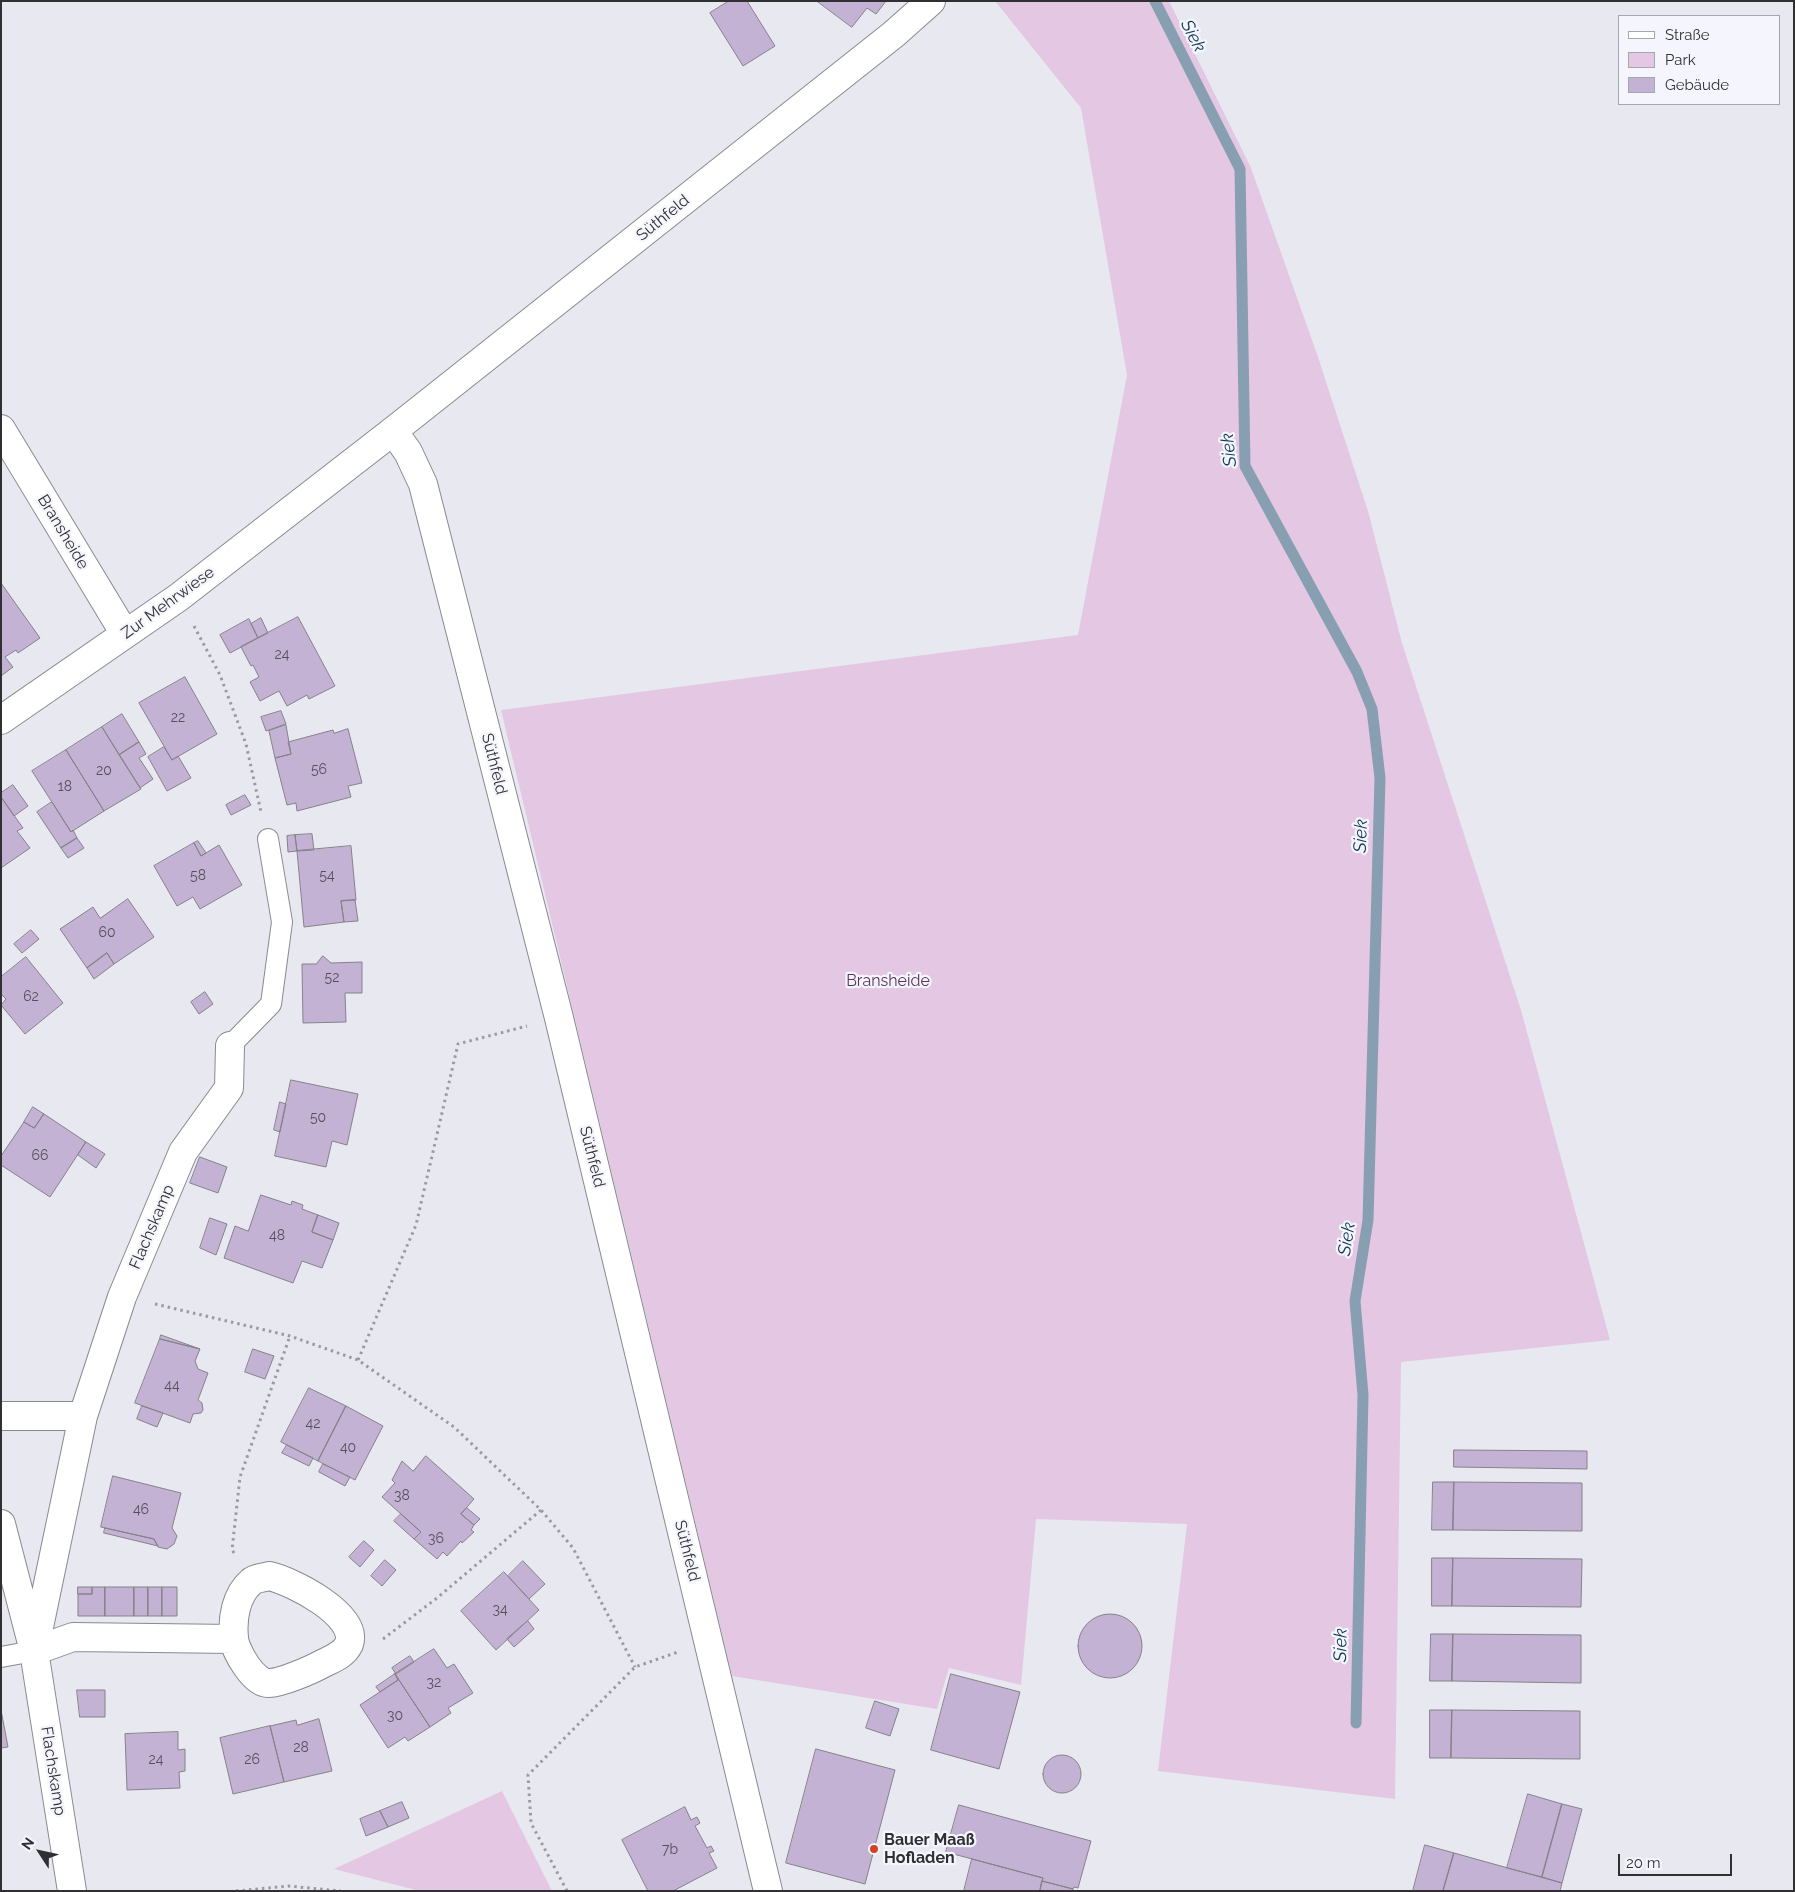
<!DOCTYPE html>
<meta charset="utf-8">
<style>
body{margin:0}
#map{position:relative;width:1795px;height:1892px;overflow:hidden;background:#e8e8f0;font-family:Raleway,sans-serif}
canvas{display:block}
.frame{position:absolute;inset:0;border:2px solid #303033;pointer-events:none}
.legend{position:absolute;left:1618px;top:15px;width:162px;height:90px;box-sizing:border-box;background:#f5f5fe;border:1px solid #a6a6ad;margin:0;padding:6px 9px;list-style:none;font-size:15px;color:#303033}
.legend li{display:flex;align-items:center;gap:10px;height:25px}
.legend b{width:25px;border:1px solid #a6a6ad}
.north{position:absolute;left:15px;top:1827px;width:50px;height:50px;-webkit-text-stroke:4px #f5f5fe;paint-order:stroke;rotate:305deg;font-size:14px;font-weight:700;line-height:20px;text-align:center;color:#303033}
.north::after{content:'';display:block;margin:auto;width:18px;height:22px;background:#303033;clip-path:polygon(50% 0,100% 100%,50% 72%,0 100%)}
.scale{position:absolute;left:1618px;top:1854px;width:114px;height:22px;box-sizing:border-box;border:2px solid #303033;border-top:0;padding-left:6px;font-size:15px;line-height:18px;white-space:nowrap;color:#303033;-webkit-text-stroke:4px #f5f5fe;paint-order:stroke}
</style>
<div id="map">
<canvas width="1795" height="1892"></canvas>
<div class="frame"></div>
<ul class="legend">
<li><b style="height:6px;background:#fff"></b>Straße</li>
<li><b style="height:14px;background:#e4c7e2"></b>Park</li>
<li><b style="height:14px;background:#c3b2d4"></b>Gebäude</li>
</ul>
<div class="north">N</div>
<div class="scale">20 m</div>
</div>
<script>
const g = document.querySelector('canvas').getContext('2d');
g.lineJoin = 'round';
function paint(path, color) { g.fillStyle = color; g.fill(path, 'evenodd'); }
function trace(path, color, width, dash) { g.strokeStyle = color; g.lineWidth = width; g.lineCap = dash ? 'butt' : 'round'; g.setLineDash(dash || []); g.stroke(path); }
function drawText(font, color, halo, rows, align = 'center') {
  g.font = font + ' Raleway,sans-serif'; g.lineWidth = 4.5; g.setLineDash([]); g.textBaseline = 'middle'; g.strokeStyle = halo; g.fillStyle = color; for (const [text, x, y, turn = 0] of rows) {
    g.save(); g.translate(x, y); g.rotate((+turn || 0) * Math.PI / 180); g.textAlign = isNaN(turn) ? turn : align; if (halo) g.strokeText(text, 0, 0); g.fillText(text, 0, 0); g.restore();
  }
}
paint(new Path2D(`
 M995,1H1169L1251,168L1318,357L1368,511L1402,643L1521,1010L1610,1340L1401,1362L1395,1799L1158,1771L1187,1524L1036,1519L1021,1685L949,1668L937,1709L732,1676L501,710L1078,635L1127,375L1081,108Z
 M502,1791L552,1891H420L334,1869Z`), '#e4c7e2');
trace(new Path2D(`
 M1155,1L1240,169L1245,466L1357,672L1372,709L1380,778L1368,1220L1355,1301L1363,1395L1356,1723`), '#889fb2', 11);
const building = new Path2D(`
 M729,1H747L775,46L743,66L710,13Z
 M817,1H886L876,14L867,8L852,27Z
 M1,583L40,638L18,653L16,650L5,657L13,667L1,676Z
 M298,617L335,686L309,699L307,695L287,706L279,691L260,701L250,682L259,677L253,665L251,666L241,647Z
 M261,618L268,633L258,638L251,624Z
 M249,619L258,638L230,653L220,635Z
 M185,677L217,734L172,760L139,703Z
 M281,711L286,724L266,731L261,717Z
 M122,714L139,742L119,755L102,727Z
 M286,725L291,754L275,758L269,731Z
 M102,727L141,789L104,811L66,750Z
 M348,729L362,783L348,786L351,797L297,811L296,803L287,805L275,758L291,754L288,742L333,730L334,733Z
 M139,742L146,754L139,758L153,779L140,788L119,755Z
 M164,747L172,760L178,756L191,778L167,791L148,757Z
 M66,750L104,811L71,832L32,771Z
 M13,785L28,806L14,816L1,797V793Z
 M245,795L251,805L231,815L226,805Z
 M1,797L23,828L17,831L30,848L1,868Z
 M52,802L71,832L73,830L77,838L61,848L37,812Z
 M312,834L314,850L297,851L295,835Z
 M295,835L297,851L288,852L287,836Z
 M77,838L84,848L68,858L61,848Z
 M198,841L206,853L201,856L194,843Z
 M194,843L201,856L219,845L242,885L200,909L193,897L177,906L154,866Z
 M351,846L356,900L341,901L344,922L304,927L297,851Z
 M128,899L154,937L114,964L107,953L87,968L60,929L93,907L100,918Z
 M355,900L358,921L344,922L341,901Z
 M31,930L39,939L22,953L14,944Z
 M107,953L114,964L94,979L87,968Z
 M323,956L331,963L362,962V993H345L346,1022L303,1023L302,964H316Z
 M26,957L63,1003L25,1034L1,1005L6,999L1,994V977Z
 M205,992L213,1004L199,1014L191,1002Z
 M291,1080L358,1094L347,1145L332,1141L326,1167L275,1156Z
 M280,1102L286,1104L280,1132L274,1130Z
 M33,1107L44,1114L34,1128L24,1122Z
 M44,1114L86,1142L50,1197L1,1165V1156L24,1122L34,1128Z
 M86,1142L105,1154L96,1168L78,1155Z
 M200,1157L227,1167L218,1193L190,1183Z
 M261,1195L291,1205L292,1201L303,1205L302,1209L318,1215L312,1232L333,1240L322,1268L302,1261L293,1283L224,1258L235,1226L248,1231Z
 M318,1215L339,1223L333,1240L312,1232Z
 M210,1218L227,1224L216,1255L200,1248Z
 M161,1335L200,1349L160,1339Z
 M160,1339L200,1349L195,1361L198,1369L208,1373L198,1400L202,1403L203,1410L201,1413L193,1414L190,1423L135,1403Z
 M253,1349L274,1356L265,1379L245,1372Z
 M309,1388L346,1406L318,1461L281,1442Z
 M142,1406L163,1413L157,1427L137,1419Z
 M346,1406L383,1426L355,1480L318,1461Z
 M287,1445L313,1458L309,1466L282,1453Z
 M1454,1450L1587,1451V1469L1454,1467Z
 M426,1456L474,1499L461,1514L474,1525L471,1530L474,1532L462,1543L461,1541L447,1556L443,1552L437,1559L414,1539L421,1532L382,1497L395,1483L392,1480L402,1461L413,1471Z
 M323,1464L350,1477L345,1486L319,1472Z
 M113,1476L181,1493L172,1528L177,1536L174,1544L167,1549L158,1547L154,1539L101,1527Z
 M1433,1482H1454L1453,1530H1432Z
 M1454,1482L1582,1483V1531L1453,1530Z
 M467,1508L480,1519L474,1525L461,1514Z
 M401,1514L421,1532L414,1539L394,1521Z
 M105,1528L154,1539L158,1546L104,1533Z
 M364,1541L374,1550L360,1567L349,1557Z
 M1432,1558H1453L1452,1606H1432Z
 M1453,1558L1582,1559L1581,1607L1452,1606Z
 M385,1560L396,1570L382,1586L371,1576Z
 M523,1561L545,1584L529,1599L508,1576Z
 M504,1572L539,1610L496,1650L461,1611Z
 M78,1587H92V1594H78Z
 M92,1587H105V1616H78V1594H92Z
 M105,1587H134V1616H105Z
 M134,1587H148V1616H134Z
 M148,1587H162V1616H148Z
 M162,1587H177V1616H162Z
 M1078 1646a32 32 0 1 1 64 0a32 32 0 1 1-64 0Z
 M528,1621L534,1629L514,1647L507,1639Z
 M1431,1634H1453L1452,1681H1430Z
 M1453,1634L1581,1635V1683L1452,1681Z
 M434,1649L447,1668L454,1664L473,1693L448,1708L451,1713L430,1727L395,1674Z
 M410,1656L414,1662L396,1674L392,1668Z
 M395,1674L430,1727L408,1741L405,1737L388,1748L360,1705L398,1680Z
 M395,1674L398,1680L380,1692L376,1687Z
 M951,1674L1020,1692L999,1769L931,1750Z
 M77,1690H105V1717H80Z
 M875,1701L899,1709L890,1736L866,1728Z
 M1,1710L8,1747L1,1748Z
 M1430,1710H1452L1451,1758H1430Z
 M1452,1710L1580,1711V1759L1451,1758Z
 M319,1719L332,1771L284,1782L270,1726L296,1720L297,1725Z
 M270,1726L284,1782L233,1794L220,1738Z
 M178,1732V1750L185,1749V1771L179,1772L180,1788L127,1790L125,1734Z
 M816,1749L895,1770L865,1884L786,1863Z
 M1043 1774a19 19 0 1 1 38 0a19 19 0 1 1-38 0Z
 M1528,1794L1562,1804L1542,1877L1507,1868Z
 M402,1802L409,1818L388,1827L380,1811Z
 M1562,1804L1582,1809L1562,1883L1542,1877Z
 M959,1805L1091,1841L1078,1888L1074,1887L1073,1889L1042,1881L1043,1878L946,1852Z
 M685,1807L691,1820L697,1817L700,1823L695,1826L707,1848L711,1846L714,1851L709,1853L717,1868L673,1891H648L622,1840Z
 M380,1811L388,1827L366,1836L360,1819Z
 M1425,1845L1454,1853L1443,1891H1413Z
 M1454,1853L1562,1883L1560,1891H1443Z
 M972,1859L1043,1878L1040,1891H964Z
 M1042,1881L1073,1889V1891H1040Z`);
paint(building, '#c3b2d4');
trace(building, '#858289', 1);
const service = new Path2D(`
 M230,1046L271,1004L282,922L268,839
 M1,1657L34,1651`);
const minor = new Path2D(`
 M1,429L125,634
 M393,431L408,452L423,484L559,1018L768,1891
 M1,720L179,597L393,431L894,34L931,1
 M1,1416H83
 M1,1524L34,1651L73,1637L234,1639
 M269,1576C292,1581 359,1615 349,1644C344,1655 332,1659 322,1664C311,1670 281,1683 269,1683C254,1684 235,1651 234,1638C232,1618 236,1595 251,1582C255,1578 263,1578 269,1576Z
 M72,1891L34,1651L83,1416L122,1297L183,1152L229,1088L230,1046`);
trace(service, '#898991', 22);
trace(minor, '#898991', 30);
trace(new Path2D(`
 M194,626L220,675L246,744L261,812
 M155,1304L290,1336L358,1360L454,1427L541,1510L573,1548L635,1667
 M358,1360L416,1225L458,1044L527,1026
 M234,1553L232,1550L240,1477L290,1336
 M383,1639L437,1598L541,1510
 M236,1891L288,1886L341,1891
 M567,1891L531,1823L528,1775L635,1667L678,1652`), '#9a9aa0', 3, [2.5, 4]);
trace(service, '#fff', 20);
trace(minor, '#fff', 28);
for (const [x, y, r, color] of [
 [874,1849,5,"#ce4521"]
]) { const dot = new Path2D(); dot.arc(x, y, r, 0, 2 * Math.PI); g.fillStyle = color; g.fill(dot); trace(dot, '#f5f5fe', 2); }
drawText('14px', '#55505b', null, [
 ["24",282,655],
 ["22",178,718],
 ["56",319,770],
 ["20",104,771],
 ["18",65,787],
 ["58",198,876],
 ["54",327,876],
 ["60",107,933],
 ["52",332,978],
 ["62",31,997],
 ["50",318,1118],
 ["66",40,1156],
 ["48",277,1236],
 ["44",172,1386],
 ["42",313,1424],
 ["40",348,1448],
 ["38",402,1496],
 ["46",141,1510],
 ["36",436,1539],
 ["34",500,1610],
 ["32",434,1683],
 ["30",395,1716],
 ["28",301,1748],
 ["24",156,1760],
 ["26",252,1760],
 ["7b",670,1850]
]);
drawText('16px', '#303033', '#f5f5fe', [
 ["Süthfeld",663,218,-39],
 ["Bransheide",63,532,59],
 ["Zur Mehrwiese",168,603,-36],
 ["Süthfeld",494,764,76],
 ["Süthfeld",592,1157,76],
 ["Flachskamp",152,1227,-67],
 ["Süthfeld",687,1551,76],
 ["Flachskamp",53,1771,81]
]);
drawText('16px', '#5c3359', '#f5f5fe', [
 ["Bransheide",888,981]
]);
drawText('bold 16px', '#303033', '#f5f5fe', [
 ["Bauer Maaß",884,1840],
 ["Hofladen",884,1858]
], 'left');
drawText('italic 18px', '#0d3751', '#f5f5fe', [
 ["Siek",1193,36,63],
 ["Siek",1229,450,-96],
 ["Siek",1361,836,-88],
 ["Siek",1347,1239,-81],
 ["Siek",1341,1645,-89]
]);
</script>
